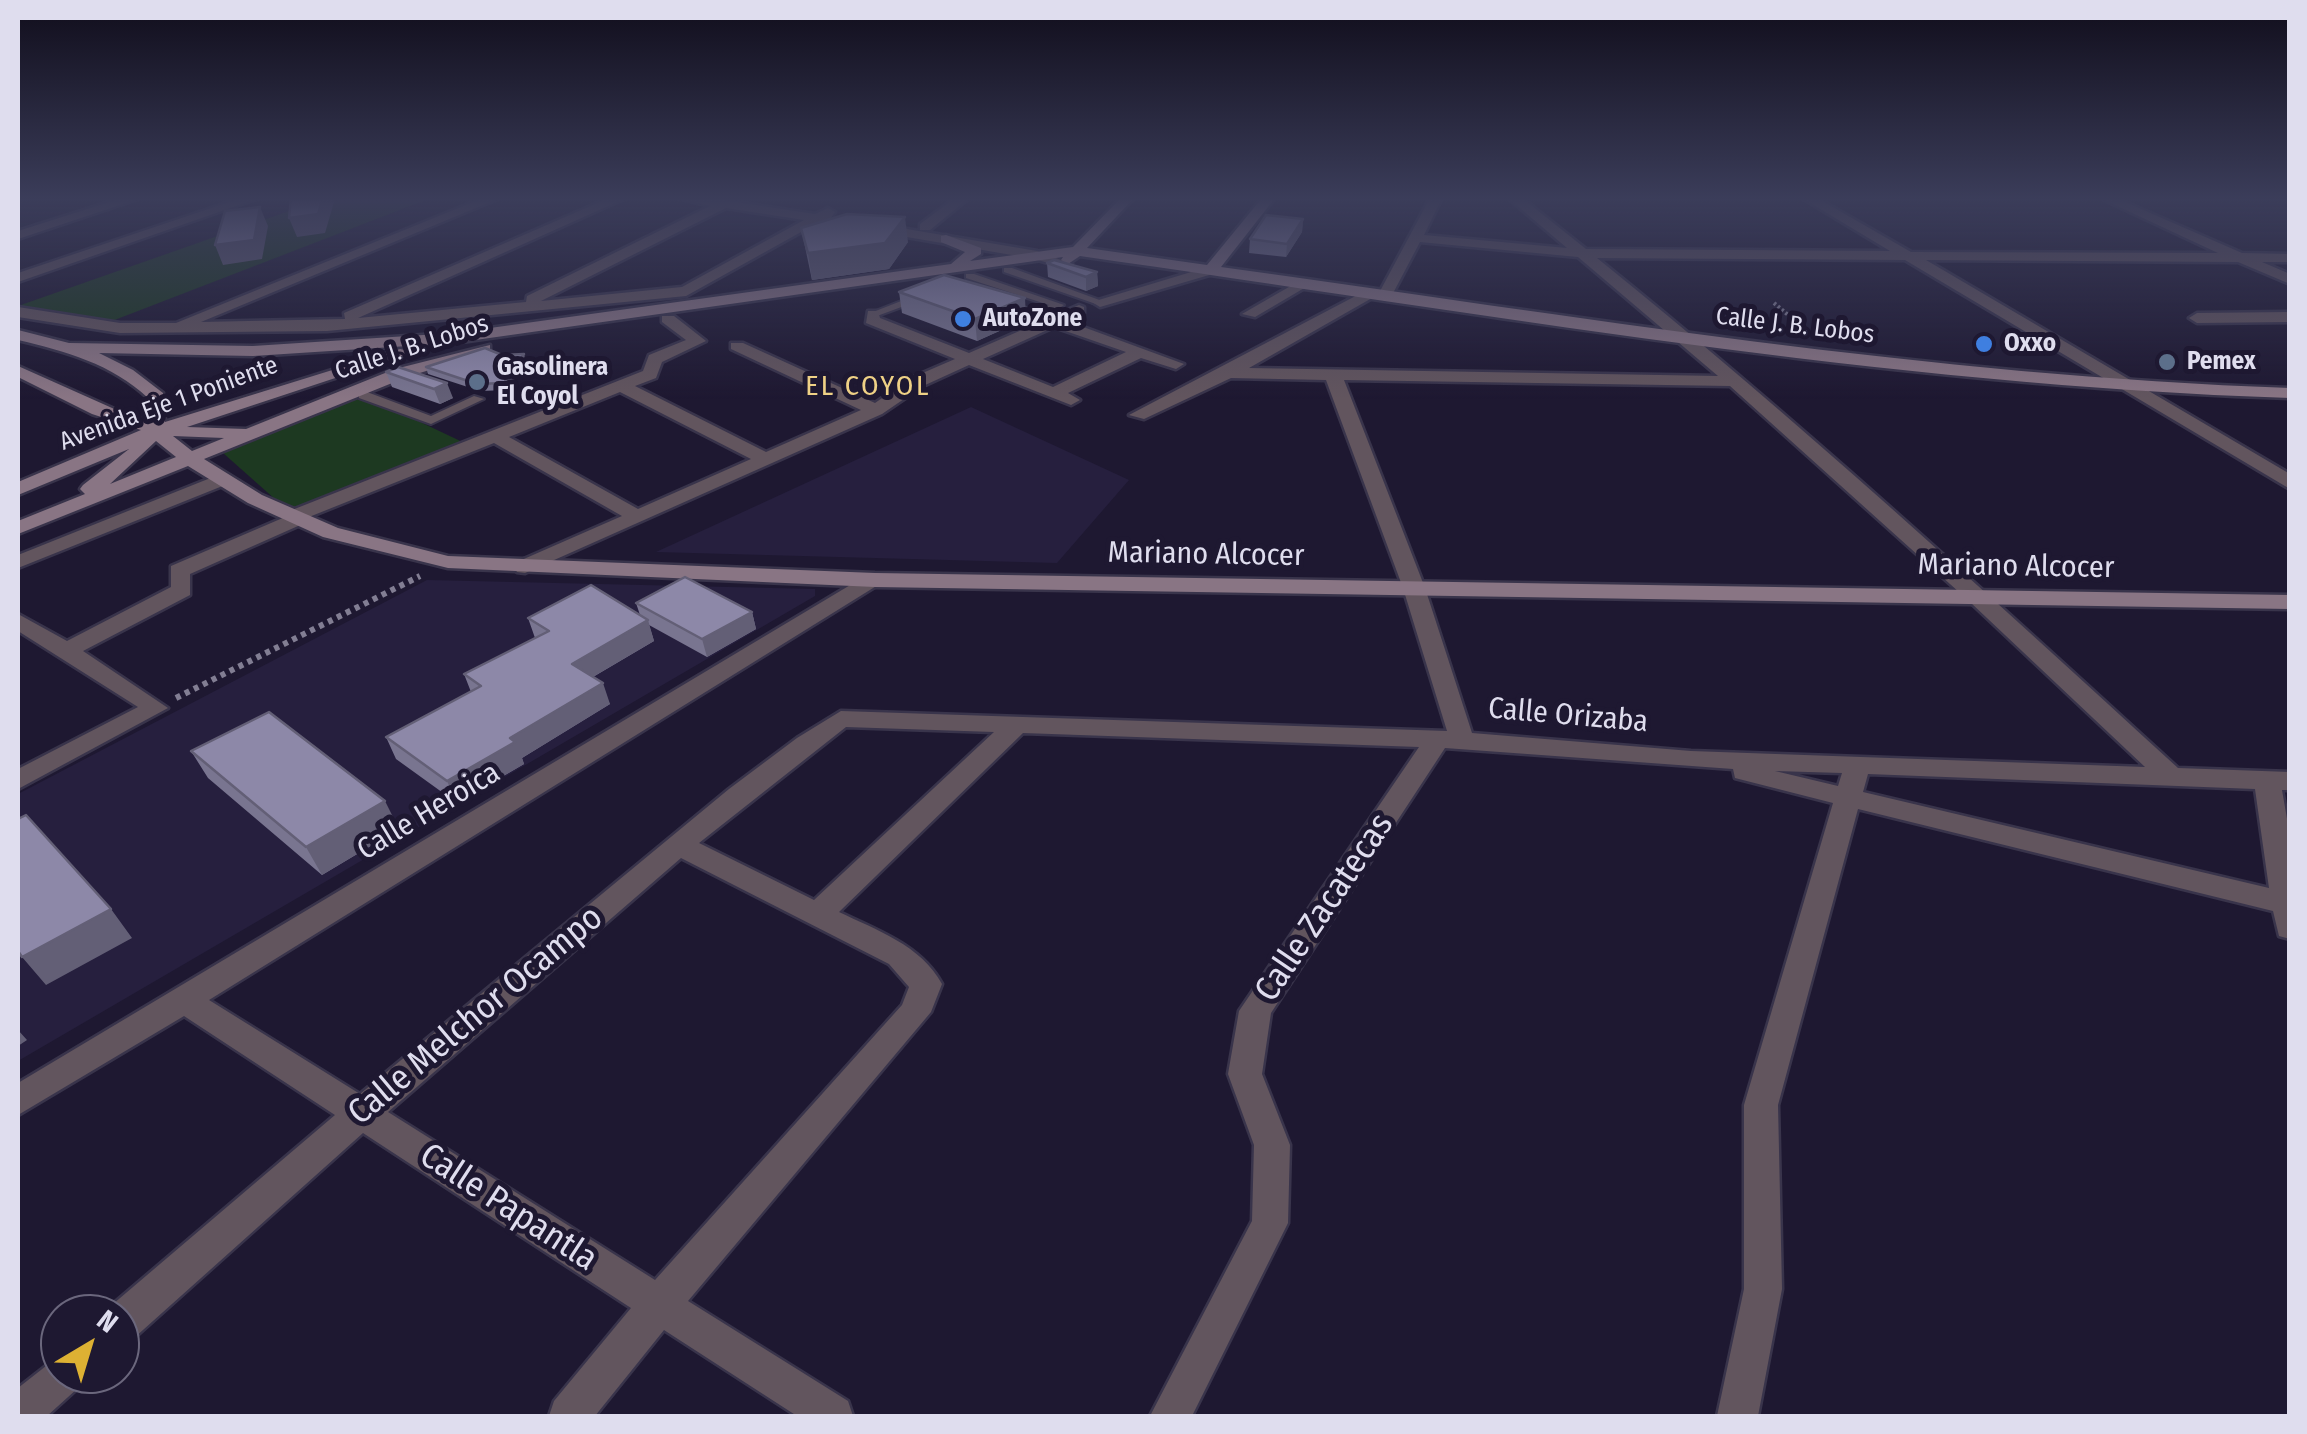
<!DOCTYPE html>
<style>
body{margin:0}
#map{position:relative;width:2307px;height:1434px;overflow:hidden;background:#1e1831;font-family:"Fira Sans Condensed",sans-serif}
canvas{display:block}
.frame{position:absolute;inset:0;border:20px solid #dfddee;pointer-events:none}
.north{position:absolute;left:40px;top:1294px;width:100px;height:100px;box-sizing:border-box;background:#1e1831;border:2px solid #6b677d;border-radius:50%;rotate:38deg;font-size:28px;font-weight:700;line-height:40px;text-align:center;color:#dfddee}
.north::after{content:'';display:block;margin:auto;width:35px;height:45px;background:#ddb133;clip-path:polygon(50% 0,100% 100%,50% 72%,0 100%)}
</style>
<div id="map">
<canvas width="2307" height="1434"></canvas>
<div class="frame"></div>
<div class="north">N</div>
</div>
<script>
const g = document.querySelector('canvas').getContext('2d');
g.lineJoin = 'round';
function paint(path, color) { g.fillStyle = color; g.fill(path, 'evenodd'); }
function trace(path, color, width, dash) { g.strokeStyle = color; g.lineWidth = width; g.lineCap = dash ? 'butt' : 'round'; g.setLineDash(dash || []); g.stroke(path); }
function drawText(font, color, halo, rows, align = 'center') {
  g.font = font + ' "Fira Sans Condensed",sans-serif'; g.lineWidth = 10; g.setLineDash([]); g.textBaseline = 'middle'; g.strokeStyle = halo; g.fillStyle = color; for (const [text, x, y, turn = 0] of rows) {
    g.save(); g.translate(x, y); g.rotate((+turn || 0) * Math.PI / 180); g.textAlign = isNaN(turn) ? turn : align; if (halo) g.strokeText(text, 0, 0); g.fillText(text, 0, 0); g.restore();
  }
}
paint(new Path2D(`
 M971,407L1129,480L1057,563L656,552Z
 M427,580L815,589V596L18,1061V794Z`), '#261f3e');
paint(new Path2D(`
 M326,198H431L112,321L18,306Z
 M363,395L471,446L294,516L223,453Z`), '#1d3921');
const lane = new Path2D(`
 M1004,268H1012L1105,302L1096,304L1004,272Z
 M966,274H974L1064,305C1042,320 1024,318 1002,305L1007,302L1036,311L1049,305L966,278Z
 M919,294L923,295V299L877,316L868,314Z
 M359,392H367L431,416L474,396L484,399L431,424L359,398Z`);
const street = new Path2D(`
 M122,198H141L18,239V231Z
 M241,198H259L18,282V273Z
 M483,198H500L201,322L345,319L344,313L609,198H626L358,318L526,302L527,296L710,206L678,198H709L815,214L828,208L835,212L828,222H819L686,296L327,331L120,333L18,317V307L120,323H176ZM726,208L804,220L682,287L541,301Z
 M955,198H969L930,230H920V224Z
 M1430,198H1442L1424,235L1567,248L1508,198H1522L1586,249L1890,251L1802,198H1817L1911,252L2218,253L2100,198H2116L2242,253L2290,254V262H2262L2290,274V284L2238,262L1926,260L2290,474V489L1905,260L1597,258C1798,420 1988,594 2178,768L2290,772V790H2282L2290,836V939L2279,936L2273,911L1858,809L1778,1105L1782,1289L1758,1416H1717L1744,1289V1105L1833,803L1735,778L1733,769L1445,748L1271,1013L1262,1074L1290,1145L1288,1223L1192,1416H1150L1252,1221L1254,1145L1228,1074L1239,1011L1419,747L1023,733L839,912C876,930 921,945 942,984L931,1012L688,1301L848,1401L853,1416H797L664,1330L595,1416H549L554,1401L631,1308L363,1133L134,1338L120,1343V1314H105L106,1310L335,1115L184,1016L18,1115V1083L867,575H883L886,580L209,1000L360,1094L729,789L797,738L841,711L1447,731L1403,588L1326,380L1231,378L1144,419L1129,415L1367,290L1379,293ZM1420,242L1578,257L1718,376L1249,368L1379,294L1391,297ZM1344,380L1730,386L1970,602L2145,767L1691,751L1472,733L1425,588ZM846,727L994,732L814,900L699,843ZM1775,771L1842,773L1838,786ZM1868,774L2255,789L2269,888L1863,792ZM681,858L889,964L909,987L902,1005L655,1280L388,1112Z
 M877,224L1037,251L1072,264L1065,268L1035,259L872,231L870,228Z
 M1211,266L1218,270L1216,273L1100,307L1092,302Z
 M1301,280L1308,284L1306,287L1255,317L1242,314Z
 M1079,305L1084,307V313L1067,321L1184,364L1176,369L1141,358L1068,393L1080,400L1071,405L969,365L923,386L882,414L525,573L517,572L514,567L517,562L622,516L494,443L309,517L307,522L190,574V595L83,651L168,708L18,789V769L138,707L18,631V614L67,641L171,587V566L285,517L287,512L643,371L649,355L686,340L662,322V316H674L706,341L662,362L656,378L635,386L766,452L861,410L731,349V343H743L875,403L911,378L955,359L866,323L868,311H878L880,318L969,353ZM1054,327L1126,352L1053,387L983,359ZM620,392L751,459L638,509L509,437Z
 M2290,312V322L2197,323L2189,318L2197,313Z
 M223,473L233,479L230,483L18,568V555Z
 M60,1355V1374H84L78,1388L47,1416H18V1388Z`);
const secondary = new Path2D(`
 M1121,198H1134L1087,248L1207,265L1262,198H1275L1221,267C1576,316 1931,376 2290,388V398C1884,385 1481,313 1080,256L1068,264L1061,260L1063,257L454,343L253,356L99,353L133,370L163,393L165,422L400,349L414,352L187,427L246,429L395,369L490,345V351L407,377L204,459L262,495L338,528L448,556L875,573L2290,595V609L875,587L448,568L323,537L248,503L188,466L18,534V521L85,494L80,489L83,485L129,449L18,495V482L141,430L92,414L18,377V366L130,416L147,420L148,398C112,364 65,351 18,340V330L69,343L253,346L454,333L951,264L965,252L941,242V236L946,235L981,248V254L970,261L1073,247ZM173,436L224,438L192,451ZM156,441L176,457L110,484Z`);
trace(lane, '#39344b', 4);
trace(street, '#39344b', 5);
trace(secondary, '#39344b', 5);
trace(new Path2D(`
 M1774,303L1807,331`), '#827e93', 4, [2.5, 2.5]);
trace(new Path2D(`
 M176,698L420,576`), '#827e93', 6, [5, 5]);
paint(lane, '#62555e');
paint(street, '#62555e');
paint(secondary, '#897584');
paint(new Path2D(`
 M1303,219L1302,232L1286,257L1249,253L1250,239Z
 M801,228L908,242L889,269L812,280Z
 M1047,263L1097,272L1098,286L1086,291L1048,277Z
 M899,292L1026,319L977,341L902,313Z
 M526,362L507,390L480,391L428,374L426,367Z
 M398,367L453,398L440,404L392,387L386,372Z
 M636,603L752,612L756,629L707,657L649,625L654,641L593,677L610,704L522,758L524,764L457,803L396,759L386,737L471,692L464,674L535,638L528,618L640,615Z
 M191,751L399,829L322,875L208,778Z`), '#797590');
paint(new Path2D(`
 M323,198H332L334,202L325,233L297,237L289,218Z
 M260,207L268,226L262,259L223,265L215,245Z
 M905,217L908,242L889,269L812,280L808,253Z
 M1303,219L1302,232L1286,257L1287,244Z
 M1097,272L1098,286L1086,291V277Z
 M1025,298L1026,319L977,341L975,319Z
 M524,354L526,362L507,390L504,383Z
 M447,383L453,398L440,404L434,389Z
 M752,612L756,629L707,657L702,639Z
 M648,620L654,641L579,685L572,664Z
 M603,683L610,704L522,758L524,764L457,803L447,781L510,738Z
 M385,801L399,829L322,875L306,847Z
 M111,909L132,938L46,985L22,957Z
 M18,1030L27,1040L18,1046Z`), '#635f76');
const building = new Path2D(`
 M291,198H323L318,214L289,218Z
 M260,207L254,240L215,245L225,211Z
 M847,214L905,217L885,243L808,253L801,228Z
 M1266,215L1303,219L1287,244L1250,239Z
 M1054,260L1097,272L1086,277L1047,263Z
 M944,275L1025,298L975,319L899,292Z
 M485,348L502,355L524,354L504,383L477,384L426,367Z
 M398,367L447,383L434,389L386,372Z
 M685,577L752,612L702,639L636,603Z
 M591,585L648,620L572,664L603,683L510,738L515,742L447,781L386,737L481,686L464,674L549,631L528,618Z
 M269,712L385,801L306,847L191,751Z
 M26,815L111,909L22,957L18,951V819Z`);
paint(building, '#8d88a8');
trace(building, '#635f76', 2.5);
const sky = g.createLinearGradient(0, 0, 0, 399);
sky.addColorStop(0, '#100d1b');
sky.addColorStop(0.5, '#3b3d5a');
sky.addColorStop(1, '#3b3d5a00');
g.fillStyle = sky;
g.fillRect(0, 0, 2307, 399);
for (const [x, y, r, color] of [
 [963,319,10,"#3f7fe0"],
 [1984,344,10,"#3f7fe0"],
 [2167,362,10,"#5c6f8a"],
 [477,382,10,"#5c6f8a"]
]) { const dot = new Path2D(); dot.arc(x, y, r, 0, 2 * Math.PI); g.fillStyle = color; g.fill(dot); trace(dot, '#1e1831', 4); }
drawText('bold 25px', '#dfddee', '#1e1831', [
 ["AutoZone",983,319],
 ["Oxxo",2004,344],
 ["Pemex",2187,362],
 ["Gasolinera",497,368],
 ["El Coyol",497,397]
], 'left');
drawText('25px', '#dfddee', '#1e1831', [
 ["Calle J. B. Lobos",1795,326,7],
 ["Calle J. B. Lobos",412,348,-18],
 ["Avenida Eje 1 Poniente",169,404,-20]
]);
g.letterSpacing = '2.5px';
drawText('28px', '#efd186', '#1e1831', [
 ["EL COYOL",868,387]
]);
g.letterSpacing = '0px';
drawText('30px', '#dfddee', '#1e1831', [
 ["Mariano Alcocer",1206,555,1],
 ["Mariano Alcocer",2016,567,1],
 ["Calle Orizaba",1568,716,5],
 ["Calle Heroica",429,812,-31]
]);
drawText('35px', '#dfddee', '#1e1831', [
 ["Calle Zacatecas",1325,908,-56],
 ["Calle Melchor Ocampo",476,1016,-40],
 ["Calle Papantla",508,1208,33]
]);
</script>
